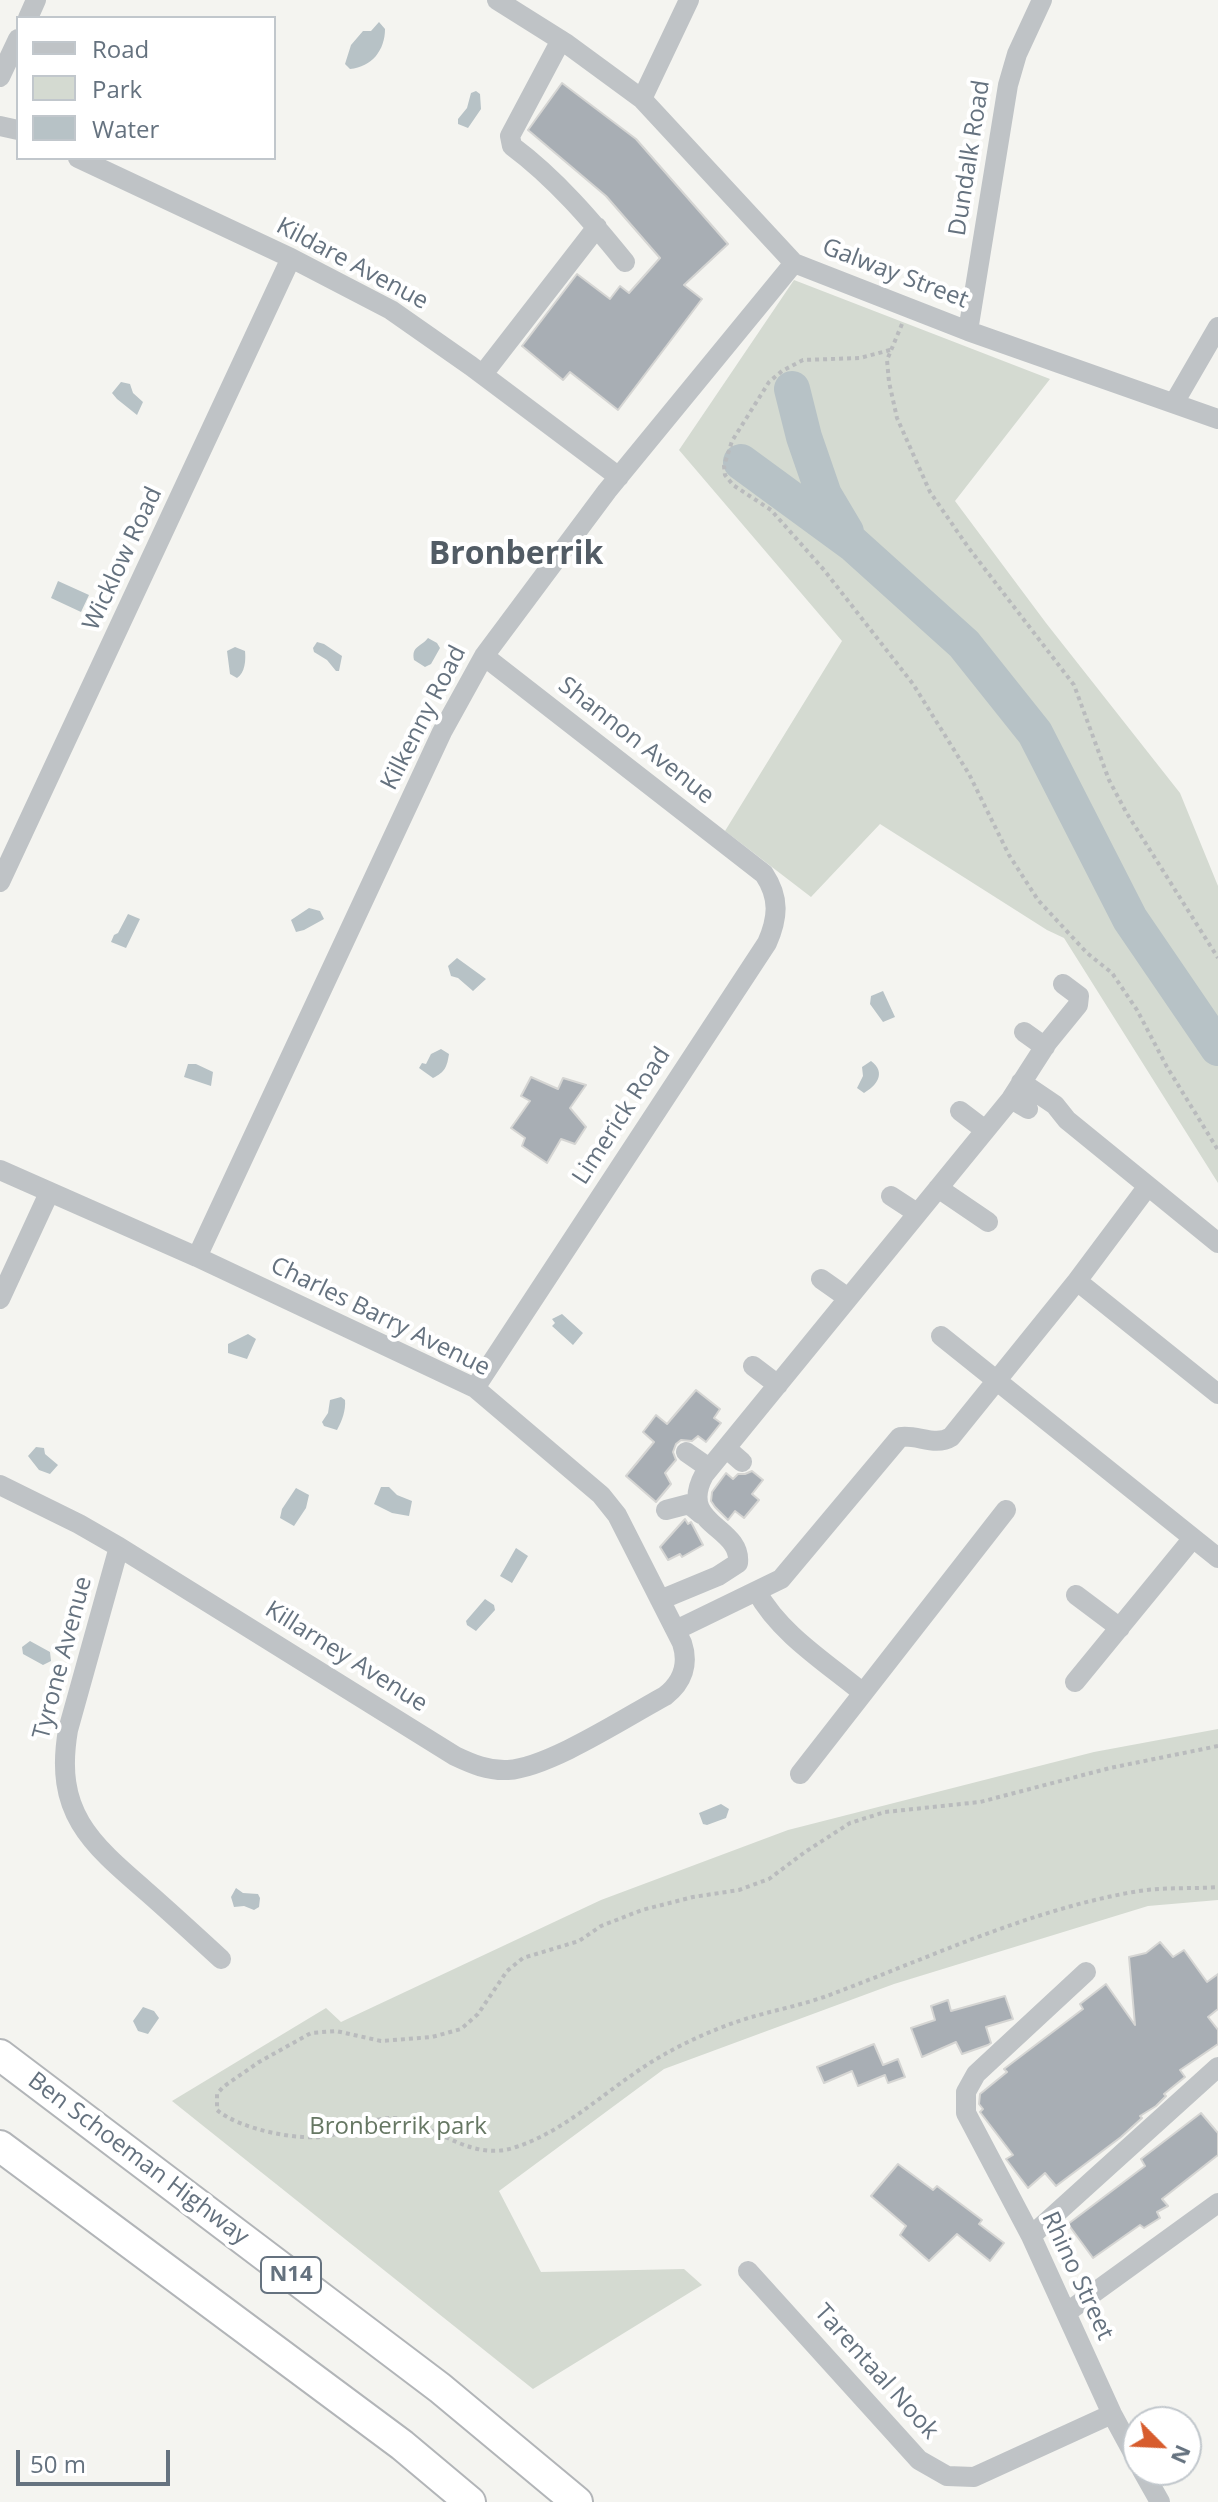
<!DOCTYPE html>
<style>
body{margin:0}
#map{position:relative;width:1218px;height:2502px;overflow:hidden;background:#f4f4f0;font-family:"Open Sans",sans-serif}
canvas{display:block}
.legend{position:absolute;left:16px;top:16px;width:260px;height:144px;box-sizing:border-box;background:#fff;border:2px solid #c1c7cc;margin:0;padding:10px 14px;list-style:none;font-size:24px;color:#65727f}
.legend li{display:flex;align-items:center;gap:16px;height:40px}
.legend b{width:40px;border:2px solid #c1c7cc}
.north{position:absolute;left:1122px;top:2406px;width:80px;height:80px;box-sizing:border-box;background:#fff;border:2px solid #c1c7cc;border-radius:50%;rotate:114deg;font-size:22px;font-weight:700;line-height:32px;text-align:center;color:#65727f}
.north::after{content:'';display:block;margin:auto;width:28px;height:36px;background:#d75c2d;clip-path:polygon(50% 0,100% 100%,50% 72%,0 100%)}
.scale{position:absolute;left:16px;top:2450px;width:154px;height:36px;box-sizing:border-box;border:4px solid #65727f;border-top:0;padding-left:10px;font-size:24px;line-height:28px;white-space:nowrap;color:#65727f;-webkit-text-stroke:6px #fff;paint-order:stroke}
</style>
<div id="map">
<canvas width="1218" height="2502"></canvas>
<ul class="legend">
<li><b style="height:10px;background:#bfc3c6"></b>Road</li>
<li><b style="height:22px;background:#d4dad1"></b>Park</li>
<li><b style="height:22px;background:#b7c2c6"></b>Water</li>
</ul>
<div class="north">N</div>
<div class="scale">50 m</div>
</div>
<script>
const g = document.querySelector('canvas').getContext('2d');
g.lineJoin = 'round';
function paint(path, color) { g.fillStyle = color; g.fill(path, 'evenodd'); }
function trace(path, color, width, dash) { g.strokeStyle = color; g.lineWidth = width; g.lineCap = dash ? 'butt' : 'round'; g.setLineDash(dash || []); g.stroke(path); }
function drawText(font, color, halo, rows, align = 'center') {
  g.font = font + ' "Open Sans",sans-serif'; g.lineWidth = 8; g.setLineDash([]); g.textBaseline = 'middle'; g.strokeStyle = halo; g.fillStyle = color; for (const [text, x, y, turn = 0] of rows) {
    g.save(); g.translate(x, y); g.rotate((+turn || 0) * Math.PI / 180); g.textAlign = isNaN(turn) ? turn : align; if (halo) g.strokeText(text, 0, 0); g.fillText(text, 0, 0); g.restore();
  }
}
paint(new Path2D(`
 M794,280L1050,379L955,501L1046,623L1180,793L1218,886V1183L1064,938L1047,930L880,824L811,897L725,831L842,641L679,450Z
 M1218,1729V1900L1148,1906L894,1984L664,2069L499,2191L541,2272L684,2269L702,2285L533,2389L172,2101L326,2008L341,2022L601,1900L788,1830L1094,1752Z`), '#d4dad1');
paint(new Path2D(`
 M379,22L385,29C385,50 372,67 350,69L345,64L351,45L363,31H371Z
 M476,91L480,94L481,109L468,128L458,124V119L467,108L471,93Z
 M121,382L130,384L133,393L143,402L137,415L117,399L112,393Z
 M58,581L89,595L81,612L51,598Z
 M428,638L437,643L440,648L431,664L425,667L414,660C411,646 421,647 428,638Z
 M317,642L324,644L342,656L339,671H336L327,660L314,652L313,648Z
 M235,647L245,651C246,660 245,673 237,678L230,674L227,651Z
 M309,908L320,911L324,919L304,930L296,932L291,920Z
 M128,914L140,919L126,948L111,942L114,935L118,933Z
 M457,958L486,979L473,991L458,978L451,976L448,966Z
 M883,991L895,1017L883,1022L870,1004L871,996Z
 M441,1049L449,1054C447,1067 445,1072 433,1078L419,1068L422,1063L426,1064L431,1054Z
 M871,1061C887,1073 876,1086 864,1093L857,1088L863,1076L862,1067Z
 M188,1064H196L213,1072L211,1086L184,1077Z
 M562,1314L583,1333L573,1345L552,1326L555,1323L552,1319Z
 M248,1334L256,1339L247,1359L228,1353V1344Z
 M341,1397L345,1400C346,1410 342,1421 337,1430L324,1426L322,1422L328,1413L330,1400Z
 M36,1447L44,1448L45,1454L58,1465L50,1474L39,1470L28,1456Z
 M381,1487H389L397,1495L412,1501L409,1516L392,1513L374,1504Z
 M296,1488L309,1495L306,1508L294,1526L280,1518L282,1509Z
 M516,1548L528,1556L512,1583L500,1576Z
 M485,1599L494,1605L495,1610L476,1631L467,1625L466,1621Z
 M30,1641L50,1652L51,1661L43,1665L23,1654L22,1647Z
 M721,1804L729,1809L726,1818L707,1825L703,1824L699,1813Z
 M236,1888L243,1893L258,1894L260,1898L259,1907L254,1910L244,1906L234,1907L231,1897Z
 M143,2007L154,2011L159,2018L148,2034L138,2031L133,2021Z`), '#b7c2c6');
trace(new Path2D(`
 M792,389L804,437L824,495L846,532
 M741,462L853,544L964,644L1035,733L1130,919L1218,1048`), '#b7c2c6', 36);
const building = new Path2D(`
 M562,83L636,139L728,244L684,285L702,299L618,410L570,372L563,380L522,346L577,274L610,299L620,286L629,293L660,258L606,196L528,130Z
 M531,1077L558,1089L563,1078L586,1085L570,1108L586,1127L575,1144L561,1139L547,1163L522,1146L525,1138L511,1128L530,1101L521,1096Z
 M696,1390L720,1409L714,1418L721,1423L706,1442L698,1436L692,1441L681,1440L676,1444L673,1452L676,1460L665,1473L671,1484L656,1502L626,1476L654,1442L643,1432L650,1423L656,1415L667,1424Z
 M752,1471L763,1480L752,1494L759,1500L744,1518L735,1511L728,1520L715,1507L711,1501L712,1492L726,1473L733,1479L738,1474H745Z
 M685,1519L688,1524L691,1522L703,1545L682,1557L680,1554L668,1560L660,1547Z
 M1160,1942L1173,1957L1184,1950L1207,1982L1218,1974V2009L1208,2017L1218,2030V2044L1180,2070L1185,2077L1164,2094L1166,2096L1156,2106L1140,2116L1142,2118L1121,2137L1056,2186L1045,2173L1028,2188L1006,2159L1013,2155L980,2112L983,2109L979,2104L980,2094L1007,2072L1004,2069L1083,2009L1080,2004L1106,1984L1135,2025L1129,1957L1146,1953Z
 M1005,1996L1013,2019L986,2027L991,2043L988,2045L962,2054L956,2042L922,2057L911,2028L935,2020L931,2006L948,2000L951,2011Z
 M874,2044L883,2065L898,2059L905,2077L888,2083L885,2075L858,2086L852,2071L824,2083L817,2067Z
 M1201,2113L1218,2133V2155L1162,2199L1168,2206L1157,2212L1160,2218L1144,2228L1140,2225L1093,2258L1068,2224L1145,2166L1141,2159Z
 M898,2164L933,2190L937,2186L982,2220L979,2224L1004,2243L990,2261L957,2234L929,2261L900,2235L906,2226L871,2196Z`);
paint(building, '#a8aeb4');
trace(building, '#d5d5d3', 2);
const highway = new Path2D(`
 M0,2055L440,2388L577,2502
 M0,2146L402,2445L470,2502`);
trace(highway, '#b2b5b8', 34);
trace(new Path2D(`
 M902,324L887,360L889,382L897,418L930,492L968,547L1074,685L1109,780L1126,812L1218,958
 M890,350L860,358L803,360L782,371L769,382L732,441L724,466L725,475L733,485L771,510L824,570L913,684L969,774L1009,855L1038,900L1087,953L1112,973L1137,1010L1167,1067L1218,1150
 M1218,1746L1110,1768L980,1802L885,1812L850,1823L805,1852L769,1879L739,1890L693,1897L642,1910L601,1926L579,1941L523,1958L507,1971L478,2014L461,2029L432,2037L381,2041L336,2031L311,2033L259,2062L223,2087L217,2094V2110C239,2129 303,2143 332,2135C355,2129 378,2114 401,2119C441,2129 473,2162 516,2147C571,2129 614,2082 665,2054C686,2042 713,2030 736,2022C765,2012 795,2007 824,1997C927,1959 1030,1909 1139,1891C1165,1887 1192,1889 1218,1887`), '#b9bbbd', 4, [4, 4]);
trace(new Path2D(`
 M497,0L567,44L642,99L794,263L968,331L1218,419
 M28,18L36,0
 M561,40L510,136L512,146C555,178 591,220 625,262
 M0,77L18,39
 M642,99L689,0
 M0,126L18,130
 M78,158L291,258L391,310L471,366L619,477
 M968,331L1008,85L1017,54L1042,0
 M483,374L597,227
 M1174,403L1218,327
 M0,882L291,258
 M1024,1032L1045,1047
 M1021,1082L1055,1105L1067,1120L1218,1243
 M1011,1099L1028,1109
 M960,1111L985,1130
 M0,1170L197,1257L475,1388L601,1495L617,1515L682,1643C689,1664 683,1682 665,1696C626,1717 550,1767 508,1770C488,1771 472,1764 455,1756L119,1547L79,1524L0,1485
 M938,1188L988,1222
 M891,1196L917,1213
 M197,1257L442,732L484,656L607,491L794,263
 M821,1279L848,1298
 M1077,1281L1218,1394
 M0,1299L49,1193
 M941,1336L1218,1558
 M753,1366L778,1385
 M475,1388L767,943C778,918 780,898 764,874L484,656
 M726,1448L742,1462
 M686,1452L709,1468
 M666,1510L689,1504L701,1514
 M119,1547L68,1730C54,1812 89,1842 147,1892C172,1914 196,1936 221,1959
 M757,1592C780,1634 827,1663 863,1693
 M1076,1595L1120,1628
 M660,1600L718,1576L738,1563C742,1526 677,1525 704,1475L1011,1099L1047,1043L1078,1005L1079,996L1063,984
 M676,1630L781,1579L900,1437C917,1434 935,1447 951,1437L1077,1281L1148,1186
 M1075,1682L1193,1538
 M800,1774L1006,1510
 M1086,1972L976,2074L966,2092V2113L1031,2236L1112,2414L1138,2462
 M1031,2236L1218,2067
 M748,2271L919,2460L947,2476L974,2477L1112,2414
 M1066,2313L1218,2203
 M1142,2470L1160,2502`), '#bfc3c6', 20);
trace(highway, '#fff', 30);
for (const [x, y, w] of [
 [291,2275,60]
]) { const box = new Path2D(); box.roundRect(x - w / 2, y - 18, w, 36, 6); g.fillStyle = '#fff'; g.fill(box); trace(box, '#65727f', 2); }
drawText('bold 22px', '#65727f', null, [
 ["N14",291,2275]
]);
drawText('24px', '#65727f', '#fff', [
 ["Dundalk Road",970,158,-81],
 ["Kildare Avenue",352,264,28],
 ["Galway Street",895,274,21],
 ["Wicklow Road",123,559,-65],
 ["Kilkenny Road",424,718,-63],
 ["Shannon Avenue",636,741,38],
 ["Limerick Road",622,1116,-57],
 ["Charles Barry Avenue",380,1317,26],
 ["Killarney Avenue",346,1657,32],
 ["Tyrone Avenue",63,1658,-75],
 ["Ben Schoeman Highway",138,2159,37],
 ["Rhino Street",1077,2276,65],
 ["Tarentaal Nook",876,2372,48]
]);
drawText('24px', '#667763', '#fff', [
 ["Bronberrik park",398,2127]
]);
drawText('bold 32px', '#525c65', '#fff', [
 ["Bronberrik",516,555]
]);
</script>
